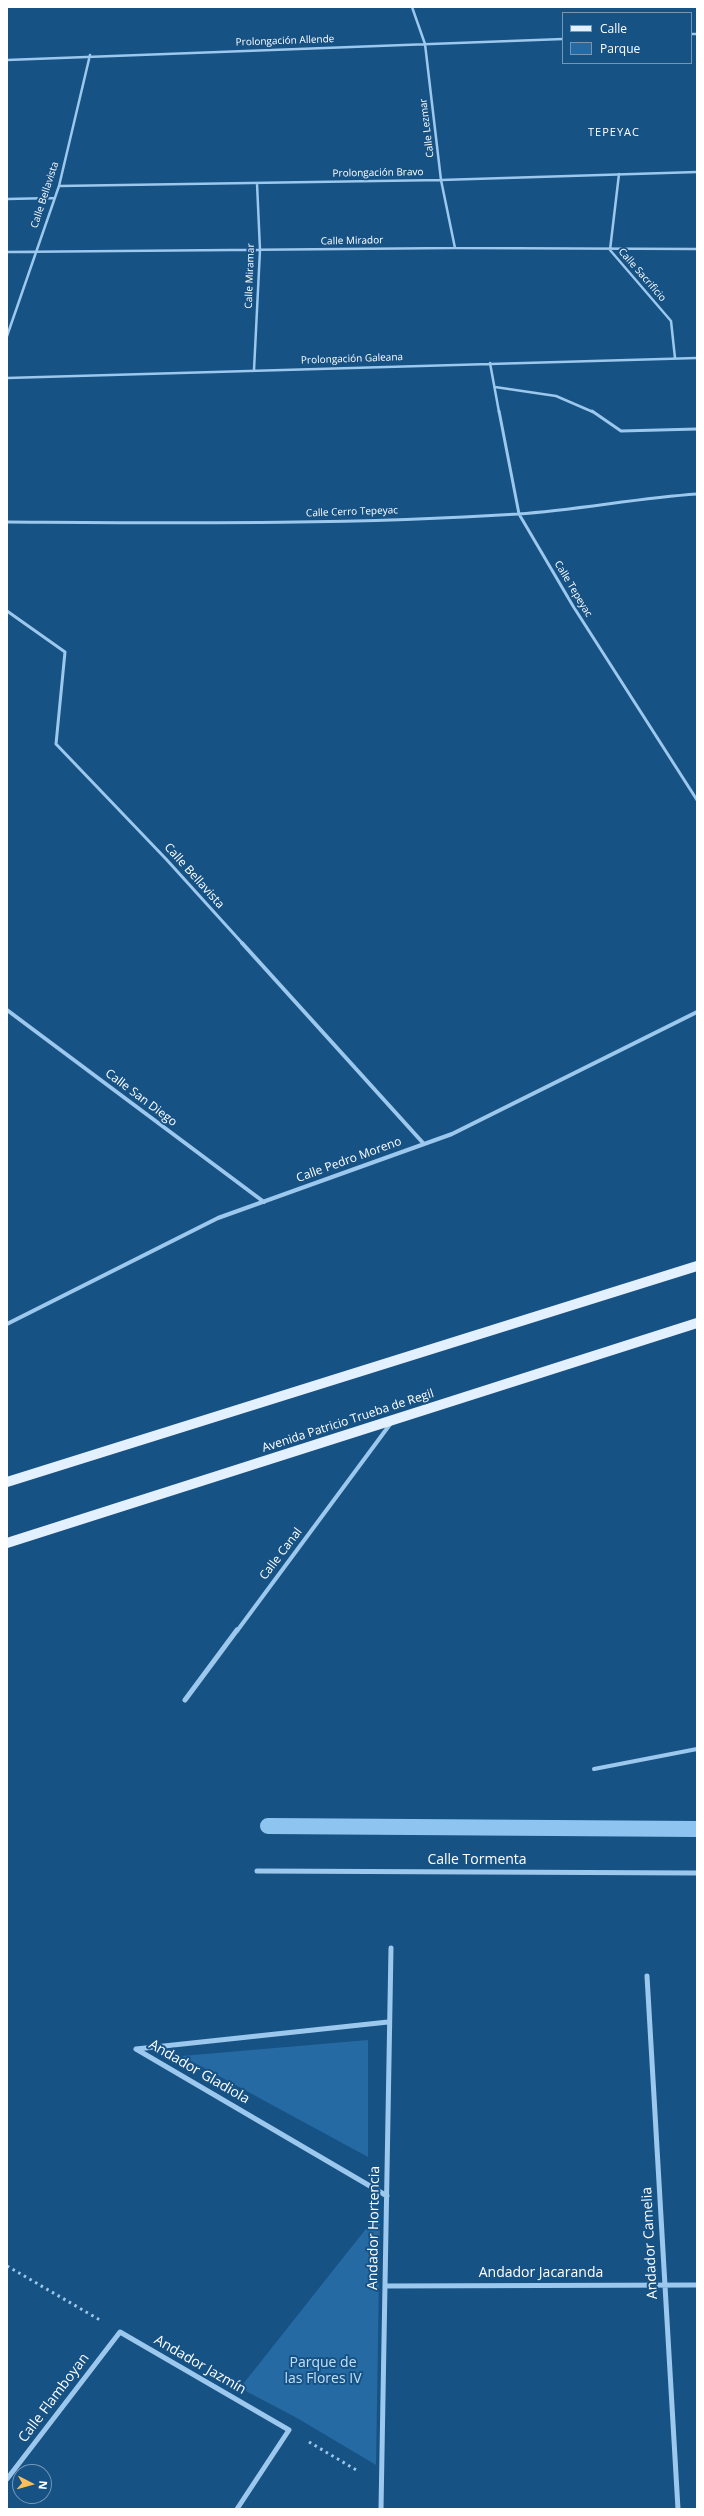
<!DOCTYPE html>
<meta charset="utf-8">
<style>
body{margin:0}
#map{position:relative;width:704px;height:2516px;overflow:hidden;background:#175285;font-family:"Open Sans",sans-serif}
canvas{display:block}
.frame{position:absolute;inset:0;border:8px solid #fff;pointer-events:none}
.legend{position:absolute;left:562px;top:12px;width:130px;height:52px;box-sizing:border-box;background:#175285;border:1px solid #7497b6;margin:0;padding:5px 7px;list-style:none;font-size:12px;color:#fff}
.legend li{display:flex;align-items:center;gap:8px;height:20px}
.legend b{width:20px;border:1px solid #7497b6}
.north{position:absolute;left:12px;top:2464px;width:40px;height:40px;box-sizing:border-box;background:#175285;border:1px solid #7497b6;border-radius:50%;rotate:96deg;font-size:11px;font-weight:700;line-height:16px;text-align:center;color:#fff}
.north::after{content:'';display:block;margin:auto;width:14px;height:18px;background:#ffbe58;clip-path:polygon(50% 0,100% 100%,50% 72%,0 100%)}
</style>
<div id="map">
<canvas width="704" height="2516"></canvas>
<div class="frame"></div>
<ul class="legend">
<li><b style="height:5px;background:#e2f0ff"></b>Calle</li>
<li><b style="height:11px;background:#256aa3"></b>Parque</li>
</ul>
<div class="north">N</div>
</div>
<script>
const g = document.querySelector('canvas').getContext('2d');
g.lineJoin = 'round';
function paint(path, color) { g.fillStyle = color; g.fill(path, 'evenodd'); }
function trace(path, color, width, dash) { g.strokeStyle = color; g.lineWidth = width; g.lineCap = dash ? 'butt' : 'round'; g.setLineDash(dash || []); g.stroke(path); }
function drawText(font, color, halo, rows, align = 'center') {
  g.font = font + ' "Open Sans",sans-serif'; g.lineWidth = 4; g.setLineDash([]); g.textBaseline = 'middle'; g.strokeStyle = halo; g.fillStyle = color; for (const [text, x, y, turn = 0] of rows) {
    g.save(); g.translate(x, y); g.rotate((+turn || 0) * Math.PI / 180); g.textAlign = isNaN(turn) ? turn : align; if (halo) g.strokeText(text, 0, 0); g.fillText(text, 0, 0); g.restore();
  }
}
paint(new Path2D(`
 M368,2040V2157L182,2056Z
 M380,2211L376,2465L297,2418L240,2388Z`), '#256aa3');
trace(new Path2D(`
 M268,1826L697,1829`), '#8ec5f0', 16);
trace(new Path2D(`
 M7,2266L100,2320
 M309,2442L358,2471`), '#9cc8ed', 3, [2.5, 4]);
trace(new Path2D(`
 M594,1769L697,1749`), '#9cc8ed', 4);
trace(new Path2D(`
 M412,7L425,44L441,180L455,248
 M691,34H697
 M7,60L563,39
 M619,174L610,250L671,321L675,358
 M59,186L441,180L697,172
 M7,199L54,198
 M7,252L455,248L697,249
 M7,336L59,186L90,55
 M490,363L499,412
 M254,370L260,250L257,183
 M7,378L697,358
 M495,387L556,396L593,412`), '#9cc8ed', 2.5);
trace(new Path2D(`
 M499,411L519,514L573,606L697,800
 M592,411L621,431L697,429
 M7,522C177,523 348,525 518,514C578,510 637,498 697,494
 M7,611L65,652L56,744L166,859L243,944`), '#9cc8ed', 3);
trace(new Path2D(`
 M242,943L424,1144
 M7,1010L264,1202
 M7,1324L218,1218L452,1134L697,1012
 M237,1631L391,1423`), '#9cc8ed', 4);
trace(new Path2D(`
 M185,1700L237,1630
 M257,1871L697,1873
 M647,1976L678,2509
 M387,2196L136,2049L388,2022
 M385,2286L697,2285
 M7,2479L120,2332L289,2430L237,2509
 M381,2509L391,1948`), '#9cc8ed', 5);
trace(new Path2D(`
 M7,1482L697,1266
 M7,1543L697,1323`), '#e2f0ff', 10);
drawText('10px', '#fff', '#175285', [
 ["Prolongación Allende",285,41,-2],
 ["Calle Lezmar",427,128,-97],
 ["Prolongación Bravo",378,173,-1],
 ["Calle Bellavista",45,195,-72],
 ["Calle Mirador",352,241,-1],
 ["Calle Sacrificio",642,275,49],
 ["Calle Miramar",250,276,-88],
 ["Prolongación Galeana",352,359,-2],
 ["Calle Cerro Tepeyac",352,512,-2],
 ["Calle Tepeyac",573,589,59]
]);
g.letterSpacing = '1px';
drawText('11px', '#fff', '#175285', [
 ["TEPEYAC",614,133]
]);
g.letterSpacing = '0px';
drawText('12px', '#fff', '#175285', [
 ["Calle Bellavista",194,876,48],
 ["Calle San Diego",141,1098,37],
 ["Calle Pedro Moreno",349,1160,-20],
 ["Avenida Patricio Trueba de Regil",348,1421,-18],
 ["Calle Canal",281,1554,-53]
]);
drawText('14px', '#fff', '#175285', [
 ["Calle Tormenta",477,1860],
 ["Andador Gladiola",199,2072,30],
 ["Andador Hortencia",374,2228,-89],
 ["Andador Camelia",650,2243,-93],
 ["Andador Jacaranda",541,2273],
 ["Andador Jazmín",200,2365,30],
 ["Calle Flamboyan",54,2398,-53]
]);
drawText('14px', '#c1e0fa', '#175285', [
 ["Parque de",323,2363],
 ["las Flores IV",323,2379]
]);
</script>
